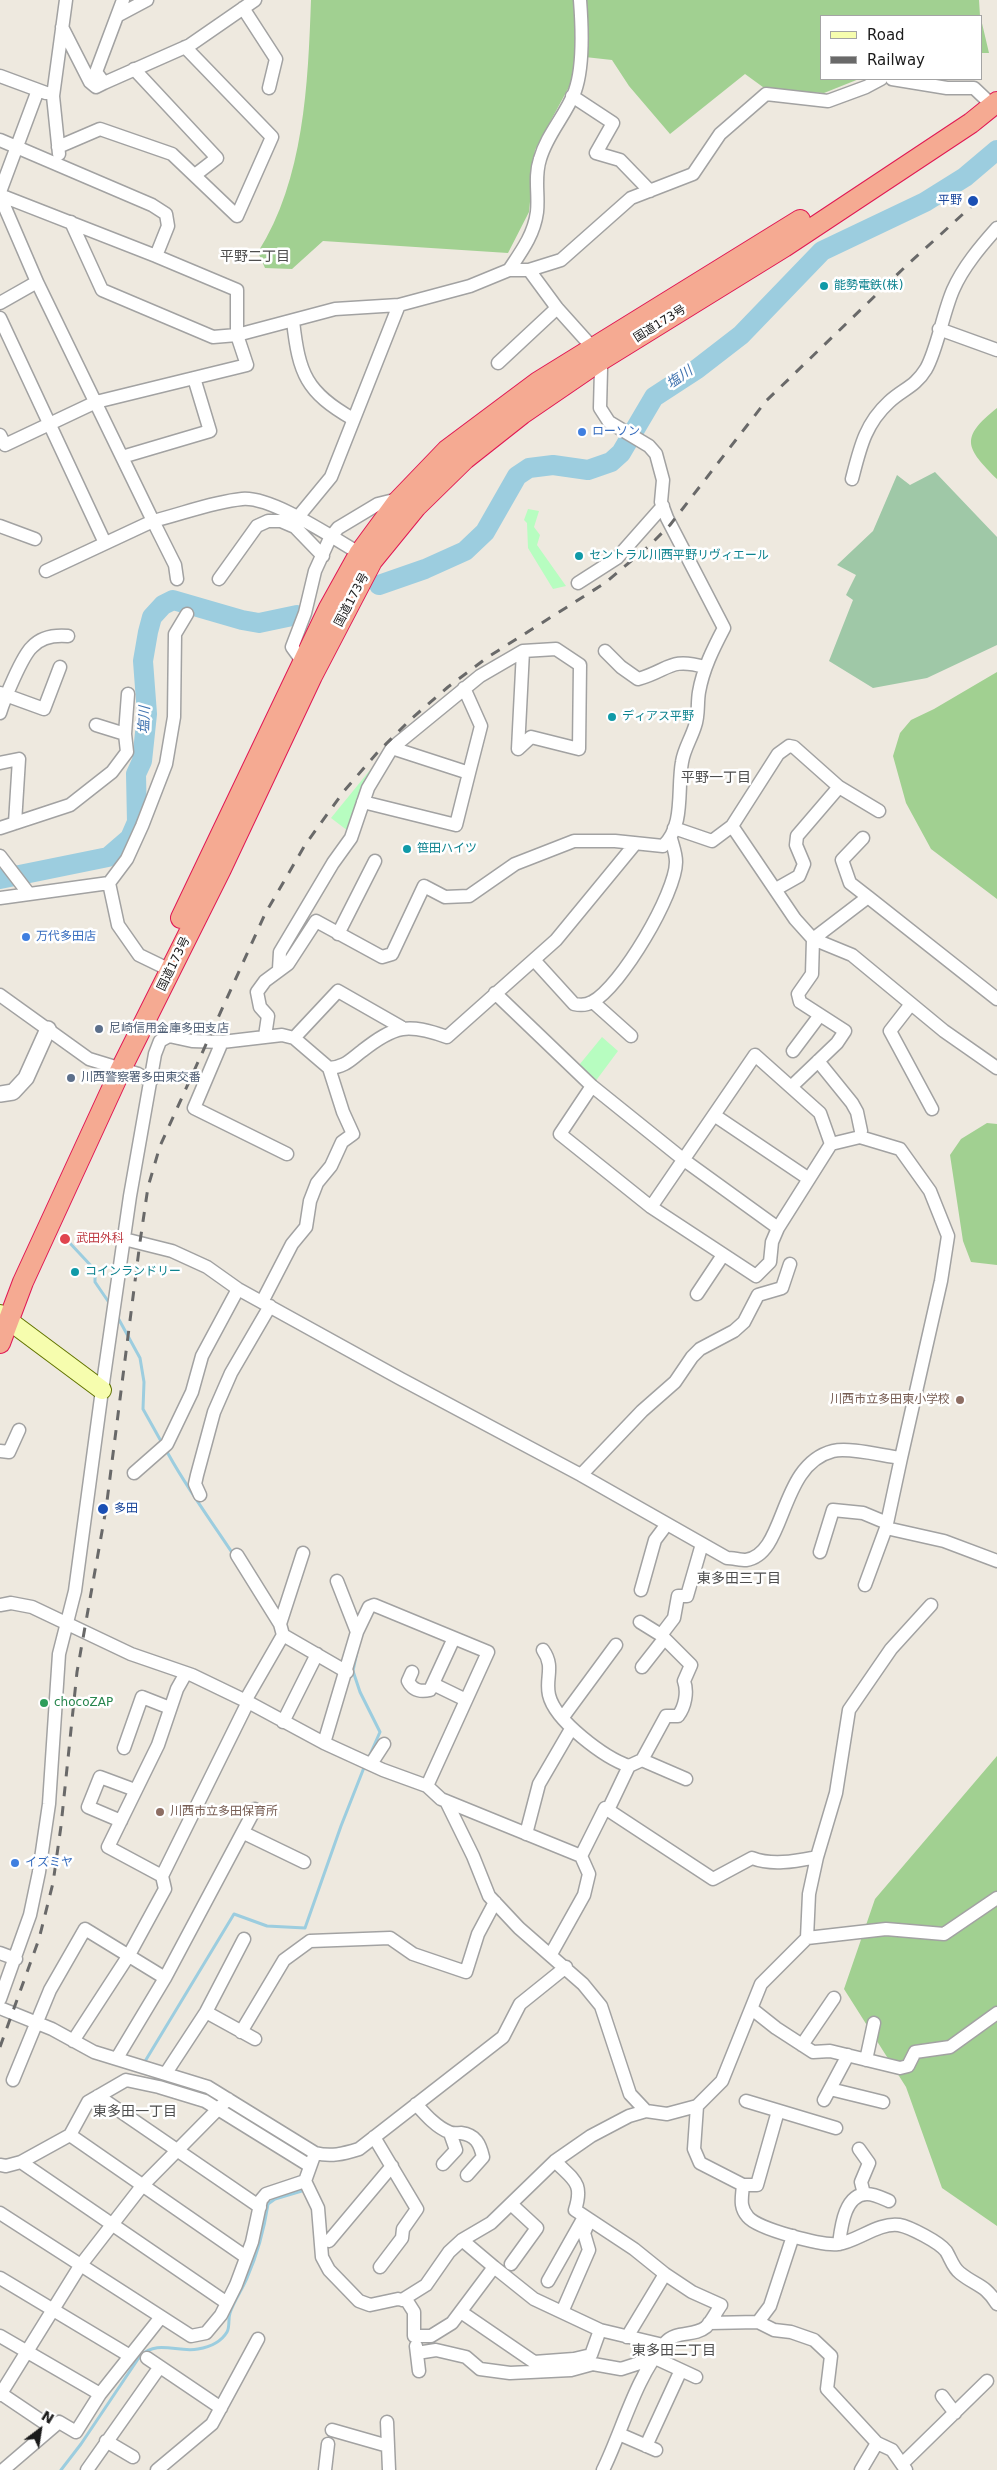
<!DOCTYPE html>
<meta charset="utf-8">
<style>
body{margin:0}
#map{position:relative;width:997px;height:2470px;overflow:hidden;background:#eee9df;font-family:"DejaVu Sans",sans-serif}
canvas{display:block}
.legend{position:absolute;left:820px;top:15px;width:162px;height:65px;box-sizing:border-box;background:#fff;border:1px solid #a4a4a4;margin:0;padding:6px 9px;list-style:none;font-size:15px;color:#1b1b1b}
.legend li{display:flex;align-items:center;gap:10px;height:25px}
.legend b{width:25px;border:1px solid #a4a4a4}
.north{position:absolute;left:15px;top:2405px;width:50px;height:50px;-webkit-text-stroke:4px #fff;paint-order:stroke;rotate:31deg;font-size:14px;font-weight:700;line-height:20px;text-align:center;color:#1b1b1b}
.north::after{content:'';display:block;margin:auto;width:18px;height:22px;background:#1b1b1b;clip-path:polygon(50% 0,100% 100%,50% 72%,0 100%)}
</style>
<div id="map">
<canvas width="997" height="2470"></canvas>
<ul class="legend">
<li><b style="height:6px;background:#f6fdae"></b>Road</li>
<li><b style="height:6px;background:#696969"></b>Railway</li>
</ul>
<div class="north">N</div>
</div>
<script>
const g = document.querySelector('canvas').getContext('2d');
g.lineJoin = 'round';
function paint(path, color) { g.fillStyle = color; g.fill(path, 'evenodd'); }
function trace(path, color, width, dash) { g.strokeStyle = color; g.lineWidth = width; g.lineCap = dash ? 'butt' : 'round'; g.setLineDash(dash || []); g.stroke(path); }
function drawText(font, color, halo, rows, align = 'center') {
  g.font = font + ' "DejaVu Sans","Noto Sans JP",sans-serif'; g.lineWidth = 5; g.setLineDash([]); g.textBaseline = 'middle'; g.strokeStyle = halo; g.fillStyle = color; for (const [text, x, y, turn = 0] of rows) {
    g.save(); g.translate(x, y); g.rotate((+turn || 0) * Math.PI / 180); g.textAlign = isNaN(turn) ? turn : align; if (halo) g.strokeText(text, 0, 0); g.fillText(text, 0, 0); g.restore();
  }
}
paint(new Path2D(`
 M311,0H979L980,16H821V79H859L824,93L767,90L745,74L670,134L629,86L612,60L585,57L535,150L529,212L508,253L323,241L292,269L265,268L258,252C304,180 308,84 311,0Z
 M981,19L989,53H981Z
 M997,408V479C966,448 959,438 997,408Z
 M997,672V899L931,849L906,803L893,756L900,733L911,720L934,709Z
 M987,1123L997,1124V1265L971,1262L963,1241L950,1155L961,1139Z
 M997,1756V2226L942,2188L906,2087L844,1989L875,1899Z`), '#a1d091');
paint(new Path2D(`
 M935,472L997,537V645L927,678L873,688L829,661L853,600L846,595L856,575L837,565L873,531L897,475L910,485Z`), '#9fc8a7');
paint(new Path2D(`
 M528,509L539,511L534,527L540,535L537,545L566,586L553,589L528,548L527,523L524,520Z
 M388,748L352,834L331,818Z
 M602,1037L618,1051L592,1086L575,1070Z`), '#b7fdc0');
trace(new Path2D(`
 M67,1240L95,1270V1282L110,1304
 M117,1316L140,1358L144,1382L143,1409L162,1443
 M165,1448C185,1486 210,1519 233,1554
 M358,1647L353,1671L360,1692L380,1732L369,1757
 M144,2063L234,1914L267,1926L305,1928L341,1826L365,1765
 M61,2470L81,2444L140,2356C158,2339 177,2353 198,2349C210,2347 221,2342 227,2332C230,2327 228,2319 230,2313C234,2301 242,2290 247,2278C257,2255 264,2230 268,2204L275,2199L305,2190`), '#9ccddf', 3);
trace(new Path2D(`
 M379,585L425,569L465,551L485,532L517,476L529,468L553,465L588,470L611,462L621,453L654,397L697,369L741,335L822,251L925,202L965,177L997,150
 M0,879L108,857L130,838L137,822L136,774L142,761L147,714L143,661L148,632L152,617L163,605L173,600L242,620L259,623L297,615`), '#9ccddf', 20);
const minor = new Path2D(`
 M123,0L96,72L104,83L190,45L255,0
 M243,8L276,59L269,88
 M117,16L147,0
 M62,27L90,82L96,87L104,83
 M134,69L217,158L195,175
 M0,76L46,93
 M892,79L947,88H974L993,106
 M572,96L613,123L596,153L620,160L650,191
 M0,140L152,205L166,214L168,226L156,256L0,195
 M58,147L100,129L172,154L237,216L272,137L185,47
 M59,154L53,96L66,0
 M0,192L38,90
 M0,196L37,282L0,303
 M71,222L102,290L213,337L237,335L335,309L399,305L470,286L509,270H529L561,260L631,198L693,174L720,134L766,94L828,101L866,87L881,79
 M509,270C521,252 534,235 537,212C539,194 534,177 540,159C547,134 566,115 575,91C584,66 582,26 580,0
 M37,282L153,521C182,514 212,502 242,499C273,496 337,541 366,557
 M0,318L105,543
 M293,321C299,374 306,392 353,419
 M939,329L997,350
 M498,363L557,308
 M0,435L5,445L96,402L247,365L237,335V290L156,256
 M122,457L210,431L194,378
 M852,479C860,448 865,424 889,402C903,389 915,387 926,369C937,350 943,313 953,290C963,267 981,246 997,228
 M298,517L331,477L399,305
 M0,526L35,539
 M46,571L153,521L175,565L177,579
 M219,579L257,526L268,521H281L295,527L323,556
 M578,583L617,558L663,506
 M605,651L621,667L638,679C670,670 669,657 705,667
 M305,665L292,647L305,613L315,571L330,538L338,528L378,504L394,500L399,501
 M464,688L481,726L469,773
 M0,693L44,709L60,667
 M0,713C4,700 22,656 32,647C41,637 56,635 68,636
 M125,734L128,694
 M0,763L19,759L15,823
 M363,802L456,825L469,773L392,748
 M732,826L778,754L789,746L794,747L839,787L879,811
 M0,828L70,805L112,772L127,752L125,734L96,725
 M674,828L712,841L732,826L795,919L813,939L852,955L944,1031L997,1068
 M863,838L842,860L850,883L868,897
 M0,856L29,894
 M109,883L127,859L142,826L166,764L174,717L175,634L187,614
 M776,889L799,876L804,864L796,845L797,836L839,787
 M0,898L109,883L118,925L139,955L170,970
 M338,934L375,861
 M813,939L868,897L997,999
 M534,960L574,1004C579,1005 587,1005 592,1002C621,987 676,893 676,862C676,854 673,846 671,839
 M279,969L280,952L333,863L351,838L368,788L392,748L480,676L523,651L556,649L580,665L579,749L531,737L518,749L523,651
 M0,995L89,1059L138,1074L151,1081
 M593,1002L631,1036
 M911,1004L890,1031L932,1109
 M265,1036L268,1016L260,1007L257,992L265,981L288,964L316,921L382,957L392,954L424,886L445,897L469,896L515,864L574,841H615L663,846C685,826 677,789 682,762C684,749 691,739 695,726C699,716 697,703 699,692C703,669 713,649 724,628L667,518L661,502L663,480L656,454L649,446L609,422L600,408L601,369L592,347L557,308L529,270
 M294,1038L338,991L401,1027
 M222,1042L194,1108L287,1154
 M793,1051L820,1015
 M818,1061L852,1103L857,1112L861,1131
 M592,1086L560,1134L651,1207L756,1276L770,1262L772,1242L778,1228
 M791,1087L837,1043L845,1031L800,1002L798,994L812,974L813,939
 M714,1115L809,1179
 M651,1207L755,1055L820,1113L831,1144
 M124,1239L172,1251L207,1267L238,1289L401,1379L581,1475L727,1558C733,1558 740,1560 746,1560C787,1554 778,1465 833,1451C850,1447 883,1456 901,1458L941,1281L948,1236L930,1191L900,1149L860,1137L831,1144L778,1228L684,1160L592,1086L495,993
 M697,1294L723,1255
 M262,1302L292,1244L306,1227L310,1201L317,1183L331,1166L342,1142L353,1134L343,1112L329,1068
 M0,1451L9,1452L19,1430
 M901,1458L886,1528L944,1541L997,1561
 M134,1473L167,1444L192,1392L202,1356L238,1289
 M581,1475L642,1411L675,1382L692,1357L700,1349L734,1331L744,1322L758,1295L782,1288L790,1264
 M200,1495L195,1484L197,1475L214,1412L231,1373L270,1306
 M820,1552L833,1510L863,1513L887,1523
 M237,1555L280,1624L283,1635L245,1701
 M337,1581L357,1632
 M865,1585L886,1528
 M641,1590L655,1540L667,1524
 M0,1605L11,1603L32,1607L131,1654L192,1675L248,1702L324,1743L383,1770L427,1786L441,1799L581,1856
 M280,1624L303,1553
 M283,1635L347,1672
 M661,1635L674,1618L678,1596H687L702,1544
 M543,1650C555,1667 545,1678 549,1695C555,1721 605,1758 629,1766L608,1810
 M642,1667L664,1639
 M412,1672L408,1681C413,1691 421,1692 430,1690L454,1638
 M433,1684L466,1700
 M563,1717L616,1645
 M283,1722L317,1654
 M324,1743L357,1632L369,1607L374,1605L488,1652L427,1786
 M124,1748L142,1697L170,1708
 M642,1760L686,1779
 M371,1764L384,1744
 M629,1766L642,1760L666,1716H678C685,1707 688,1692 684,1681L691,1665L661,1635L640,1622
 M121,1821L88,1807L100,1777L135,1790
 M244,1833L304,1862
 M526,1834L539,1784L571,1729
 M162,1876L108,1847L158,1745L177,1689L186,1673
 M807,1938L809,1894L817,1857
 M0,1953L16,1959
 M551,1954L584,1895L589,1874L581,1856L605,1808L713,1879L752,1858C773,1866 796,1861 817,1857L836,1793L849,1710L891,1649L931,1605
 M0,1999L30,1915L39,1872L49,1804L59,1654L75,1591L102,1390L130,1196L155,1054L160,1041L169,1036L192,1041L222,1042L282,1035L294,1038L329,1068C345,1067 350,1060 362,1051C395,1025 408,1023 447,1037L556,940L635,844
 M0,2008L52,2029L94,2052L208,2087L315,2153C331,2157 343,2154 359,2149L503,2037L520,2004L566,1967
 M752,2009L776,2028L813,2052L830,2051L900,2068L908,2066L915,2052L950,2047L997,2013
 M206,2012L255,2039
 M241,2032L284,1960L310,1941L390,1938L413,1954L466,1972L478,1934L495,1902
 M73,2041L129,1955L165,1889L162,1876L248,1702
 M802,2045L834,1998
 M117,2058L165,1978L255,1809
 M866,2060L874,2023
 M166,2073L206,2012L244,1939
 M13,2080L50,1990L85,1929L165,1978
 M830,2089L883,2102
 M98,2096L260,2207
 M824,2100L848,2055
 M746,2101L836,2128
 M416,2104C425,2114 436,2127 449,2132C453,2134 457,2133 461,2133C476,2135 480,2144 483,2157L467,2175
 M697,2106L722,2081L761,1984L807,1938L886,1929L944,1934L997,1898
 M646,2111L667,2114L697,2106L694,2149L700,2163L743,2185C742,2198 739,2207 748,2217C758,2229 822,2246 838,2244C856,2242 879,2222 899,2225C910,2227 939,2242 946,2251C950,2257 953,2268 960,2273C976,2286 985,2284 997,2304
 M70,2135L246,2257
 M374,2137L417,2209L403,2229L402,2238L380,2267
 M859,2149L869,2163L861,2182L864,2194
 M315,2153L305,2181L318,2208L322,2257L329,2270L359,2301L370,2305L398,2299L407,2301L414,2312V2336H431L452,2323L494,2267L462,2240L491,2223L555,2161L591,2136L629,2116L646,2111L630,2094L601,2006L583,1984L519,1928L489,1896L473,1856L446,1801
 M555,2161C573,2180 584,2182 575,2210L634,2249L665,2274L692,2292L721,2305C716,2312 712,2321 706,2327C694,2337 676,2330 665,2343C635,2379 623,2429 603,2470
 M21,2162L227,2303
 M443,2164L456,2150L450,2133
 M0,2165L6,2166L21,2162L70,2135L88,2102L126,2080L159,2087L205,2101L310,2166
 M743,2185H757L778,2111
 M0,2213L191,2336L206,2333L221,2315L236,2285L252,2242L261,2200L266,2194L305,2181
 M329,2241L392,2166
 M839,2244C841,2229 844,2194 867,2194C874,2194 882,2198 889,2201
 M511,2264L537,2228L511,2204
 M0,2278L130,2356
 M548,2281L583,2219
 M402,2300L426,2285L449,2252L462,2240
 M461,2312L534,2362L574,2359L591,2355L600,2330L534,2299L494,2267
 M562,2312L589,2250L584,2233L589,2221
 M758,2322L774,2330L791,2332L814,2340L831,2356L827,2389L877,2443
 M709,2323L758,2322L770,2306L793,2236
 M600,2330L663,2345
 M0,2336L100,2394
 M627,2337L665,2274
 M416,2346L419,2371
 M417,2353L436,2350L466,2357L480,2369L510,2373L571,2370L593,2364L621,2369L655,2358L696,2377
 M147,2358L221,2408
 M0,2393L52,2428
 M0,2395L80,2266L142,2186L228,2099
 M942,2396L955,2413
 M387,2422L389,2470
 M332,2430L388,2446
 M619,2434L656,2450
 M106,2441L133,2457
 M646,2446L681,2370
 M902,2464L987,2381
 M3,2470L59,2422L76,2432L100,2394L161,2317
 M87,2470L159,2368
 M157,2470L212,2424L258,2339
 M325,2470L328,2444
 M861,2470L877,2443L892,2450L906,2470`);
const tertiary = new Path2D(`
 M0,1094L13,1092L26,1078L48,1029`);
const secondary = new Path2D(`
 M0,1314L102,1390`);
const trunk = new Path2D(`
 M181,918L329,608L359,554L398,501L447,450L538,382L800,220
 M0,1343L23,1282L121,1069L221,869L312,676L372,561L416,507L465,459L522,414L598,362L784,247L971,123L997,102`);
trace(minor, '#a2a2a2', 15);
trace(tertiary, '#a2a2a2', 18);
trace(secondary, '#627400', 20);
trace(trunk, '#e01854', 22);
trace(minor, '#fff', 12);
trace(tertiary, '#fff', 15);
trace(secondary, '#f6fdae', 18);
trace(trunk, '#f5aa92', 20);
trace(new Path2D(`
 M0,2047L39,1939L53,1883L61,1826L77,1672L106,1509L140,1242L148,1187L160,1146L265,914L305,845L344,791L377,753L411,719L448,687L488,657L605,583L650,545L670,525L766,401L905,267L975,203`), '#696969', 3, [10, 10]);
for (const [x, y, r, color] of [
 [973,201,6,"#1a4fb4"],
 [824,286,5,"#0f9aa8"],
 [582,432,5,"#3f7fe0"],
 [579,556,5,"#0f9aa8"],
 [612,717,5,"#0f9aa8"],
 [407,849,5,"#0f9aa8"],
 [26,937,5,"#3f7fe0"],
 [99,1029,5,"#5c6f8a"],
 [71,1078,5,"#5c6f8a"],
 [65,1239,6,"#e0444e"],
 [75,1272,5,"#0f9aa8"],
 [960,1400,5,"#8d6e63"],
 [103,1509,6,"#1a4fb4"],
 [44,1703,5,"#2e9e5b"],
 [160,1812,5,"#8d6e63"],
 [15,1863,5,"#3f7fe0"]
]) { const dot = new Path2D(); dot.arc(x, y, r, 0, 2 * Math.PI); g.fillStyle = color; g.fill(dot); trace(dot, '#fff', 2); }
drawText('12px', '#164399', '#fff', [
 ["平野",962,201],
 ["多田",114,1509,"left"]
], 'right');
drawText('12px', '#0d838f', '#fff', [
 ["能勢電鉄(株)",834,286],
 ["セントラル川西平野リヴィエール",589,556],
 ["ディアス平野",622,717],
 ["笹田ハイツ",417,849],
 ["コインランドリー",85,1272]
], 'left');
drawText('12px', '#1b1b1b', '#fff', [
 ["国道173号",660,324,-32],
 ["国道173号",352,600,-62],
 ["国道173号",174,964,-64]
]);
drawText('12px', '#366cbe', '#fff', [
 ["ローソン",592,432],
 ["万代多田店",36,937],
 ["イズミヤ",25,1863]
], 'left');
drawText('12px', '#4e5e75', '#fff', [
 ["尼崎信用金庫多田支店",109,1029],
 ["川西警察署多田東交番",81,1078]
], 'left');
drawText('12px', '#be3a42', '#fff', [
 ["武田外科",76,1239]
], 'left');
drawText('12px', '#785e54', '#fff', [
 ["川西市立多田東小学校",950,1400],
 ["川西市立多田保育所",170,1812,"left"]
], 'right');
drawText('12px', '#27864d', '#fff', [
 ["chocoZAP",54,1703]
], 'left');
drawText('14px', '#4e4e4e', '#fff', [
 ["平野二丁目",255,257],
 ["平野一丁目",716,778],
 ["東多田三丁目",739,1579],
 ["東多田一丁目",135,2112],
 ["東多田二丁目",674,2351]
]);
drawText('italic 14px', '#4274b0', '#fff', [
 ["塩川",680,378,-35],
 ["塩川",145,720,-88]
]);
</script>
